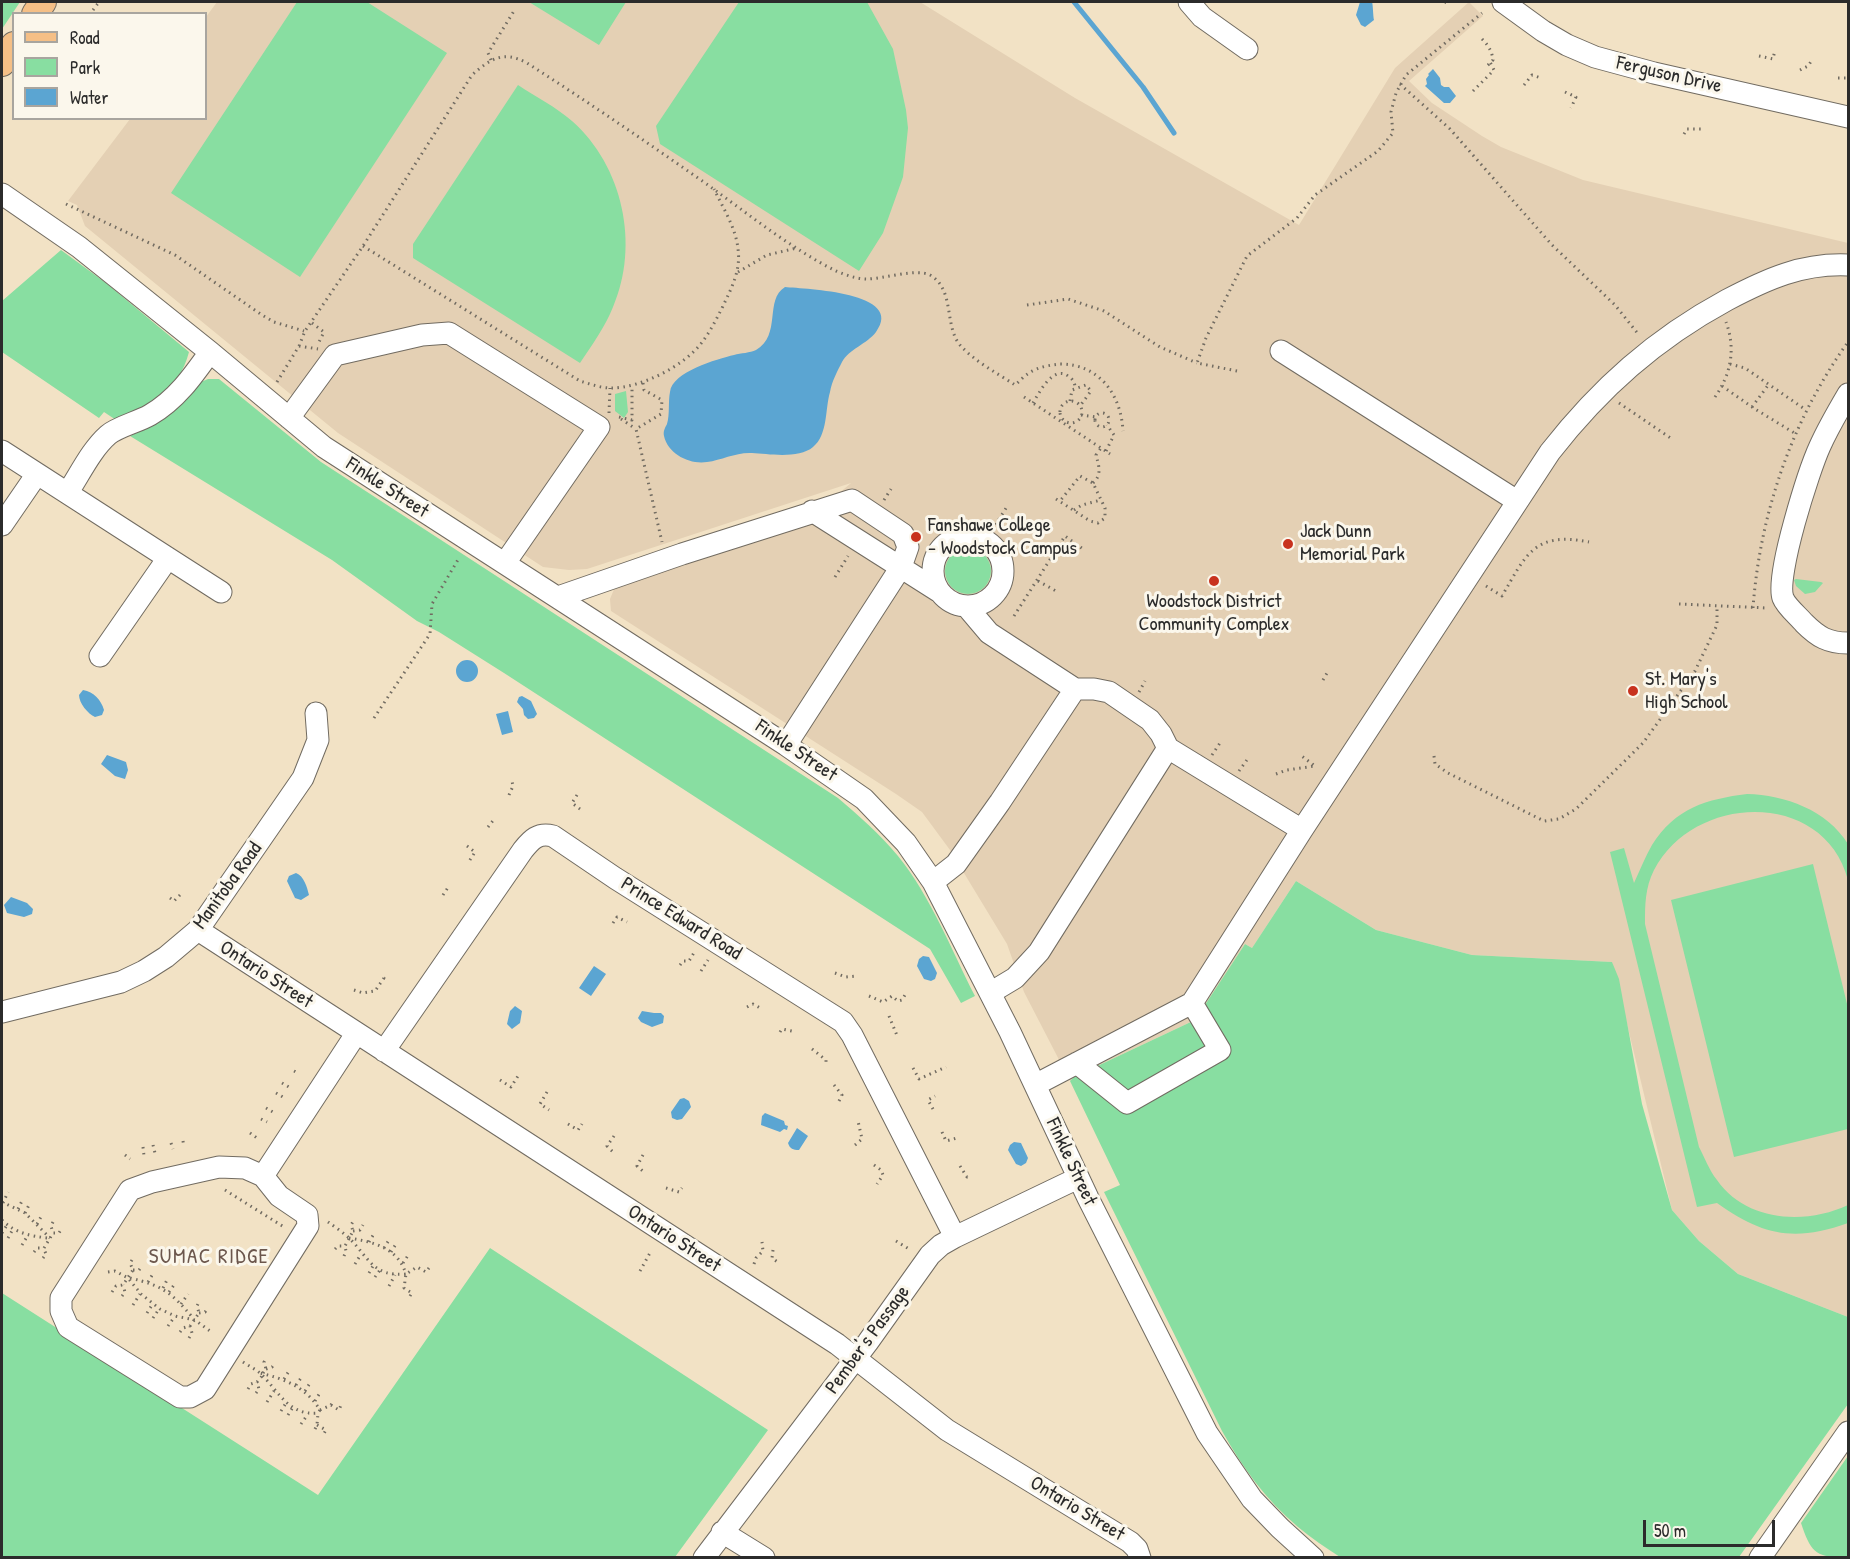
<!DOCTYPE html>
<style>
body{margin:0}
#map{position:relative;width:1850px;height:1559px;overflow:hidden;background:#f2e2c5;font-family:"Patrick Hand",sans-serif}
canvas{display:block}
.frame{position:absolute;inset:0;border:3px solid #2b2b2b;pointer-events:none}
.legend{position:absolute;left:12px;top:12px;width:195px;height:108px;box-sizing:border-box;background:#fbf7ec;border:2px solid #a8a59f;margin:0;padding:8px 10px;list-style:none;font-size:18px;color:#2b2b2b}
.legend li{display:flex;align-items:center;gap:12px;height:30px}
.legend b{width:30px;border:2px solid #a8a59f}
.scale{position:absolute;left:1643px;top:1520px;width:132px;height:27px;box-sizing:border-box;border:3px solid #2b2b2b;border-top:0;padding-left:8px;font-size:18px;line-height:21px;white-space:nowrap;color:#2b2b2b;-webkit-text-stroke:4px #fbf7ec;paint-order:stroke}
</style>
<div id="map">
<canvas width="1850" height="1559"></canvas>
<div class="frame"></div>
<ul class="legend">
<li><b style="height:8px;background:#f5bf86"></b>Road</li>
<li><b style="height:16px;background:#88dea1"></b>Park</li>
<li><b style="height:16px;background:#5ba5d2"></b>Water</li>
</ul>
<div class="scale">50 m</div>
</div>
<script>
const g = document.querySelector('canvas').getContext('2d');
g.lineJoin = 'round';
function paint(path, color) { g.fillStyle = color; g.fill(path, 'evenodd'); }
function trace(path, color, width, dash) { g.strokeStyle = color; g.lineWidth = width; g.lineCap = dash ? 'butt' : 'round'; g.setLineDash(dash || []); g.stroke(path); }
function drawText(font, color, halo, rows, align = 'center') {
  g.font = font + ' "Patrick Hand",sans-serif'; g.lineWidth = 6; g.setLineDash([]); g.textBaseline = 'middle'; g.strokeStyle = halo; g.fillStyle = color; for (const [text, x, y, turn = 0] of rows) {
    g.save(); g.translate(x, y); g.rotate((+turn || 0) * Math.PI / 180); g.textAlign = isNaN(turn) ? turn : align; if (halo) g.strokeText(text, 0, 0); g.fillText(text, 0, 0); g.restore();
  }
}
paint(new Path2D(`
 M217,2H920L1075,98L1299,225L1395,68L1469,2L1483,16L1409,81L1432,103L1482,136L1501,147L1583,180L1848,243V1317L1738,1274L1699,1241L1672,1210L1612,962L1472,955L1376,930L1296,881L1252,948L1245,944L1195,1020L1074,1077L1070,1081L1024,992L1007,944L950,850L922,812L896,794L611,611L610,599L615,587L803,524L851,483L587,569L569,570L543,567L338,433L85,226L77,205L68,201L130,119L206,118V17Z`), '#e4d0b4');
paint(new Path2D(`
 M2,2H20L2,29Z
 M297,2H367L447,53L300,277L171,193Z
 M529,2H626L599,45Z
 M739,2H867L893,49L906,110L908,128L903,177L883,233L859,271L660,144L656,126Z
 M518,85C536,97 556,107 572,121C623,166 640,245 613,307C605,327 592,345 580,363L413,258V244Z
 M61,250L106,283L189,352C179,391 150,404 116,420L104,412L99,418L2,352V301Z
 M208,379H219L321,462L838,798C859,816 880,834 898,856C931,897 951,949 975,996L961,1003L930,949L504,673L439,632L417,621L332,560L130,436L149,427L201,382Z
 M626,391L628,412L624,418L615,411V394Z
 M945 571a23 23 0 1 1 46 0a23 23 0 1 1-46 0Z
 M1796,579L1821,582L1823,583L1815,592L1805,594L1796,586L1794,580Z
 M1747,794C1785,795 1827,810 1848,844V880C1824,789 1694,793 1654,870C1645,888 1645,905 1645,924L1699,1147C1705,1158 1709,1170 1717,1180C1746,1222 1806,1225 1848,1205V1223C1795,1242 1763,1236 1717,1203L1697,1207L1610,852L1624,848L1634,883C1640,870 1645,857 1652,845C1675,808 1707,799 1747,794Z
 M1813,864L1848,1008V1129L1734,1157L1671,900Z
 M1296,881L1376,930L1472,955L1612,962L1619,979L1642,1104L1672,1210L1699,1241L1738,1274L1848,1317V1404L1739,1557H1340C1326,1548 1311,1538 1298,1527C1266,1500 1242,1467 1222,1431L1104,1192L1120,1185L1070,1081L1074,1077L1195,1020L1245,944L1252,948Z
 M490,1248L768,1430L675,1557H2V1293L318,1495Z
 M1848,1456V1557C1816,1558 1811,1553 1801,1523Z`), '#88dea1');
paint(new Path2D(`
 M1360,2H1372C1373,4 1373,16 1374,20L1365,27L1361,25L1356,15Z
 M1433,69L1440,78L1441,85L1444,87H1449L1456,96L1450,103H1444L1425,86L1427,84L1426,79L1429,75L1428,74Z
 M785,287C806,289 906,292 876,332C867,344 849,349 842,362C837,372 832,381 830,392C825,409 828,435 813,447C799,459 769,454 752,453C736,452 722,460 707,462C690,465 668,454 664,436C663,431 665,428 667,424C670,414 668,402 670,392C672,372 717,359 734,355C741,353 750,353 756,350C782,335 764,300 785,287Z
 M456 671a11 11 0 1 1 22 0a11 11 0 1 1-22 0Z
 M83,690C94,692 101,700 104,710L102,715L95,717C88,714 79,703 79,695Z
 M522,696L531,701L537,714L534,718L528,719L524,715L523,709L517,702L519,697Z
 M508,711L513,732L502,735L496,714Z
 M107,755L126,762L128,770L125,779L115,776L101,764Z
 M296,873C304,876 307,887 309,895L301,900L295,898L287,881L289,876Z
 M11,897L27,903L33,909L32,914L24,917L7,913L4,905Z
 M923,956L929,957L937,973L935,979L931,981L924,979L917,966L919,959Z
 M594,966L606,974L591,996L579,988Z
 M515,1006L522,1011L520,1023L512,1029L507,1024L510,1011Z
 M642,1011L654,1013H661L664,1016L663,1023L652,1027L641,1022L638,1018Z
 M684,1098L689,1101L691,1107L682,1119L677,1120L672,1118L671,1112L680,1099Z
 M765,1113L784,1121L785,1125L788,1126L787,1130L784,1129L780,1132L761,1125L762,1116Z
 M797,1128L808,1136L799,1150C793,1150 790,1149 788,1143Z
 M1014,1142L1021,1143L1028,1158L1026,1163L1021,1166L1016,1164L1008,1150L1010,1145Z`), '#5ba5d2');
trace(new Path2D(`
 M1074,2L1143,87L1174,133`), '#5ba5d2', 5);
const minor = new Path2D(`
 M1189,2L1202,17L1247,49
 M1503,2L1543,31L1567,45L1595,57L1654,73L1848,117
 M2,194L79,247L210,352L324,447L786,745L864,799L906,843L933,882L1010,1032L1088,1198L1207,1433L1252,1499L1280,1528L1313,1558
 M1281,351L1517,501
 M1848,394C1838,411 1828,428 1820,446C1809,470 1775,576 1783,598C1786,606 1798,616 1804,623C1818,637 1828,643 1848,643
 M289,418L335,355L422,335L449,333L599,427L505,563
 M2,451L168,558L100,656
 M68,492C80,474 91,450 108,435C117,427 138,422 150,415C176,400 193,376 210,352
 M812,511L938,591
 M2,525L37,474
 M933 571a35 35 0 1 1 70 0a35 35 0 1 1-70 0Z
 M168,558L221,592
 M558,597L682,554L852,500L903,534L908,547L901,567L786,745
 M967,607L989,633L1075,689H1094L1109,692L1150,720L1161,734L1168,748L1302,830
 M933,882L956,864L1000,802L1075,689
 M198,930L837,1344L947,1430L1130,1542L1137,1549L1140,1558
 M990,993L1015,978L1039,952L1168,748
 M2,1012L121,982L144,971L166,957L198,930L303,778L318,740L316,713
 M384,1051L523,850C531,840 538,832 553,836L615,878L843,1022L852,1035L955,1237
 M1077,1063L1127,1103L1220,1050L1192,1003
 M1035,1085L1192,1003L1302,830L1550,452C1600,388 1655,339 1727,300C1767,279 1802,263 1848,265
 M219,1167L245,1168L263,1176L279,1196L307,1215L308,1226L205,1389L190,1397H180L68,1327L61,1311V1298L130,1190L152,1182Z
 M263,1176L356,1034
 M722,1532L764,1558
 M704,1558L868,1342L930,1255L941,1245L955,1237L1078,1178
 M1760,1558L1848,1432`);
const major = new Path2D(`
 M35,14L43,2
 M2,63L14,45`);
trace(minor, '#716b61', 23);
trace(major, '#716b61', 28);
trace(new Path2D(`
 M1445,2L1447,3
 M93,10L99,2
 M1482,39C1488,45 1492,51 1493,60L1486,67
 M1759,56L1773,59L1775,50
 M491,60L488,53L514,11
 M1800,70L1808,66L1812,60
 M1838,78H1848
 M1400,84L1450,129L1552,245L1615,305L1639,335
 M1524,85L1532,75L1541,78
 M1473,91L1494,70L1490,62
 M1565,92L1576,97L1571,108
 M1684,134L1687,129H1703
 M66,204L175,255L262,315L274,322L304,331
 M363,246L580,381C590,384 601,388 611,388C641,388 685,366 703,341C711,330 717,318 723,306C732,287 741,270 738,249C736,228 723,208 714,189
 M738,272L767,255L797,248
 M1027,305L1068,299L1104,311L1160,347L1197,363
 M312,323L324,332L318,344
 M299,346L318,349
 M1730,364L1745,368L1806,410
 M1237,371L1197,363L1206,338L1247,256L1297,218L1315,195L1378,151L1393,133L1391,112L1396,93L1406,75L1482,13
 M277,382L299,346L305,331L363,246L472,75C490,59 503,50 527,63C588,102 648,143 708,185C748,214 792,249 836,271C846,275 857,279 867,279C883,279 917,268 930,275C955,289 944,326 960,345C974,361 997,373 1015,385C1020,381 1024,376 1029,373C1038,367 1050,365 1060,364C1099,364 1121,394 1123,431
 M643,383L644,390L662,400L661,414L636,429L662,542
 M1722,386L1755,409L1796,434
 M1024,397L1110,454
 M1715,397C1731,374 1736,349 1726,322
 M1070,401L1072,390L1086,385L1091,391L1080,406
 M1060 412a11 11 0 1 1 22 0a11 11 0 1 1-22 0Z
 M1033,403C1039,393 1053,365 1068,376C1073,379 1075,383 1075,388
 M1619,403L1672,439
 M1752,407L1769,384
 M609,413L610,388
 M1095 420a7 7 0 1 1 14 0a7 7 0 1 1-14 0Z
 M1081,415L1096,417
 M619,417L632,420V386
 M621,419L636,429
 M1106,451L1114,435L1107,425
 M1093,483C1102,475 1099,466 1096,455L1101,448
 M1056,499L1090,521L1098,523L1105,518V508L1093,483L1080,476L1060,501
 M884,500L891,489
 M1074,510L1082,505L1101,500
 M986,540L1008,505
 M835,577L848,556
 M1038,581L1056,591
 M1486,586L1502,596C1526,555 1534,531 1589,542
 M1679,604L1767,608
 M1753,608C1760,513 1792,420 1848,342
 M1014,616L1065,536L1083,549
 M1323,680L1327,673
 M1139,692L1145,681
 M374,718L430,634L432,604L459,558
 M1212,755L1222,740
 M1434,756L1435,764L1448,773L1544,821L1559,819L1576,809L1643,743L1695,671L1717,625V606
 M1239,771L1249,757
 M1276,774L1287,770L1315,766L1299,754
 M509,795L513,786L512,781
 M577,795L572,803L580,809
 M488,827L495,818
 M467,846L475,852L468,863
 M443,895L449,886
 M170,898L174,901L182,893
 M613,923L617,917L627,922
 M680,965L683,961H689L695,951
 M701,971L708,960
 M835,973L846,977L857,976
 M354,990L363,993L375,991L384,978L382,977
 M869,996L883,1002L892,996L898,1001L902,1000L905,995
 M747,1007L753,1004L762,1009
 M889,1016L898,1038
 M780,1032L782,1029L796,1032
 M812,1049L826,1060V1065
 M913,1068L919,1079L946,1067
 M294,1071L298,1073
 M500,1080L511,1087L518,1076
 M282,1083L289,1087
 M834,1085L842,1095L838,1103
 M547,1092L540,1104L549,1110
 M276,1093L283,1097
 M266,1108L273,1112
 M933,1109L928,1100L935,1096
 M261,1119L267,1122
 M568,1124L578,1130L582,1124
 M942,1132L946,1141L957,1138
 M250,1133L257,1138
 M614,1136L607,1146L614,1153
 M183,1141L184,1147
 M171,1143L173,1149
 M153,1145L155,1153
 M855,1145L862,1139L858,1121
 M143,1147L144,1156
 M125,1155L130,1159
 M643,1155L637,1166L644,1172
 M874,1165L881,1170L883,1175L877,1184
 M960,1166L967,1177L970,1176
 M666,1188L679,1192L682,1188
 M225,1190L284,1227
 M2,1202L25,1213L50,1238
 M3,1203L8,1192
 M18,1209L22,1201
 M25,1213L29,1205
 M2,1220C15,1233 30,1236 48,1238
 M53,1222L51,1226L53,1233
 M328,1222C335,1227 344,1233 350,1239C369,1258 373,1277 406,1274C398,1248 374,1242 349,1238
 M37,1224L42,1215
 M353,1231L360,1230L363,1225
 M2,1233L7,1225
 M8,1238L13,1229
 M896,1241L909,1249
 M369,1242L375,1232
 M22,1245L28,1235
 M384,1248L389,1240
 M335,1249L338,1246H345L353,1231L351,1225L354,1220
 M773,1250L772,1258L779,1263
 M34,1252L37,1248H44L53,1233H59L62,1228
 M391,1252L396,1244
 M344,1256L346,1251L345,1246
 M43,1258L46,1254L44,1249
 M403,1263L409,1254
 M355,1264L361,1254
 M754,1264L756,1258L763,1251L762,1242
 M133,1270H139L142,1266
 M640,1271L651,1251
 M108,1272L115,1271L128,1278L141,1294L160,1309L175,1316L195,1320L210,1331
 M369,1273L373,1266
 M375,1277L380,1270
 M130,1278C163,1286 171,1292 193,1318
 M148,1282L154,1272
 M389,1286L395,1275
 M163,1288L167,1280
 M112,1292L116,1286L123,1285L133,1270L130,1263L132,1260
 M169,1292L174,1285
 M122,1296L125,1292L123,1285
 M410,1296L412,1293L404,1288L406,1274L417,1267L426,1272L429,1268
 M181,1304L188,1294
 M133,1305L140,1294
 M147,1313L152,1305
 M199,1313L205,1312L208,1308
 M153,1318L159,1309
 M168,1326L175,1316
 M180,1332L183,1328L190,1326L199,1313L197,1306L199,1302
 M189,1338L192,1333L190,1326
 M243,1362C249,1366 255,1369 260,1373C278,1390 288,1416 318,1413L320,1410C306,1387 285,1379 260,1373
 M266,1369L272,1367L275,1363
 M263,1373L266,1369L264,1362L266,1359
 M284,1379L289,1371
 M296,1385L301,1378
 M248,1389L251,1384L257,1382L262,1376
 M305,1391L310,1383
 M256,1393L259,1389L257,1382
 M315,1401L321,1391
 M267,1402L274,1391
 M331,1405L339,1410L341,1405
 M320,1410L331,1405L333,1401
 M281,1411L286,1403
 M288,1415L293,1407
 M301,1424L308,1414
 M317,1425L326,1430L323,1435
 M315,1429L317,1425L318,1413`), '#716b61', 3, [1.5, 4.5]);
trace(minor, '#fff', 21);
trace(major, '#f5bf86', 26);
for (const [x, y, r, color] of [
 [916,537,6,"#c8321e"],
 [1288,544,6,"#c8321e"],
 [1214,581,6,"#c8321e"],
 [1633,691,6,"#c8321e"]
]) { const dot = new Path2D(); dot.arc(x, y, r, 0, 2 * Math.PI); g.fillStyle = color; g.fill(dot); trace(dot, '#fbf7ec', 2); }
drawText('20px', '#2b2b2b', '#fbf7ec', [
 ["Ferguson Drive",1669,75,13],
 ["Finkle Street",387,488,33],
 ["Finkle Street",796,751,34],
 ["Manitoba Road",228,886,-54],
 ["Prince Edward Road",681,919,32],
 ["Ontario Street",266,975,33],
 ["Finkle Street",1071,1162,65],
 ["Ontario Street",674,1239,33],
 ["Pember's Passage",868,1340,-54],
 ["Ontario Street",1077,1509,31]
]);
drawText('20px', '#2b2b2b', '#fbf7ec', [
 ["Fanshawe College",928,526],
 ["- Woodstock Campus",928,549],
 ["Jack Dunn",1300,532],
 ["Memorial Park",1300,555],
 ["Woodstock District",1214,602,"center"],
 ["Community Complex",1214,625,"center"],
 ["St. Mary's",1645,680],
 ["High School",1645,703]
], 'left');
g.letterSpacing = '1.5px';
drawText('21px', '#6c574d', '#fbf7ec', [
 ["SUMAC RIDGE",209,1257]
]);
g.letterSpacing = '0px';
</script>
